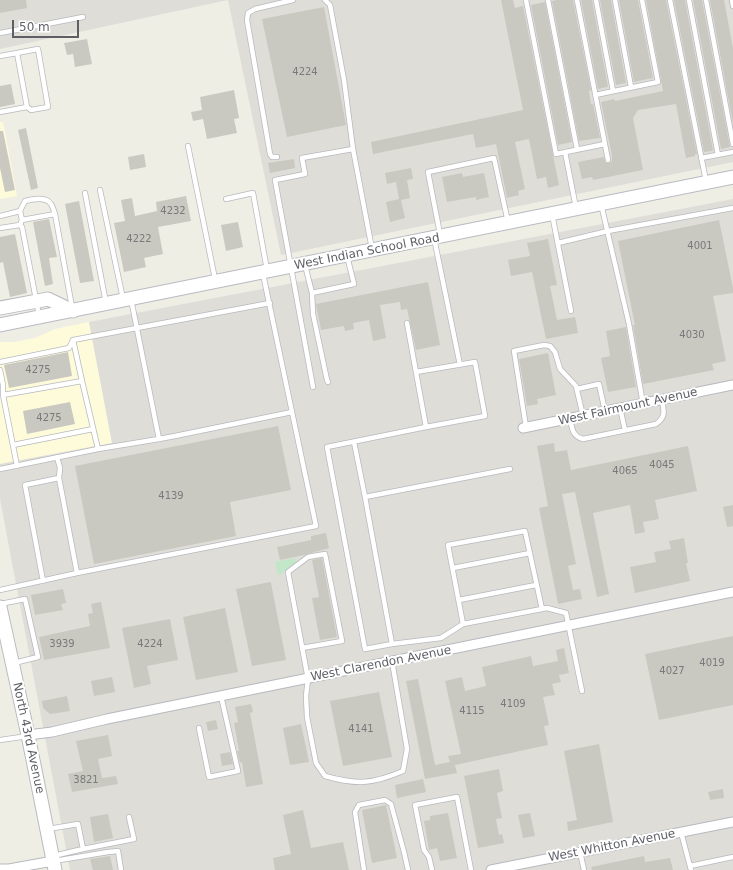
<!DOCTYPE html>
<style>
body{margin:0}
#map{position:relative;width:733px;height:870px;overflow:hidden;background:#efeee5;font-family:"DejaVu Sans",sans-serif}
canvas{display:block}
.scale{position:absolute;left:12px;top:20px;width:67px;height:18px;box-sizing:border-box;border:2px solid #5d5f65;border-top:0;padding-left:5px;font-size:12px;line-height:14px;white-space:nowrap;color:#5d5f65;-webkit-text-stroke:3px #fff;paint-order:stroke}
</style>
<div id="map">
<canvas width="733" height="870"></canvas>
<div class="scale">50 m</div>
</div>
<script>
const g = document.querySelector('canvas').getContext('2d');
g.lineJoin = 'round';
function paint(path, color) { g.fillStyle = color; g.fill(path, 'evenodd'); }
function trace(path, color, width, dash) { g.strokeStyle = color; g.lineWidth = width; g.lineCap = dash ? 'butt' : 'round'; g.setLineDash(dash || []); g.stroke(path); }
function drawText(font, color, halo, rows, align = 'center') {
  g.font = font + ' "DejaVu Sans",sans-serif'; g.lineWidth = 4; g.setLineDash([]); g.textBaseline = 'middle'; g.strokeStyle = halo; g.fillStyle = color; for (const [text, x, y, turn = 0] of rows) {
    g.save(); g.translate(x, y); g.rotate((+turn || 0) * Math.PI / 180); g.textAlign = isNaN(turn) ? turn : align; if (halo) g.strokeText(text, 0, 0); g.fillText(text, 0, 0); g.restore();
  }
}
paint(new Path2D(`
 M0,122H3L17,196L0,199Z
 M89,322L112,443L0,464V342H14L35,338L55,329Z`), '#fefbdb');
paint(new Path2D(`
 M0,0H733V162L281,255L228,0L0,49Z
 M733,199V870H70L0,499V464L112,443L89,322Z`), '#deddd7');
paint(new Path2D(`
 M295,558L296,562L278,576L275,562Z`), '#c1e7c8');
paint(new Path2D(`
 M0,0H26L27,8L0,13Z
 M501,0H513L515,8L523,6L559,185L548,188L546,177L537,179L529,139L515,142L525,189L518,191L519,195L507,198L496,144L476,148L473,134L373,154L371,142L523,110Z
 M557,0H573L591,90L589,91L591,104H593L600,138L579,141L552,1Z
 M581,0H592L608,87H607L598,89Z
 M600,0H611L626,83L616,85Z
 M619,0H638L653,78L634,82Z
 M646,0H666L697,154H695V156L686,158L676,104L638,110L633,118L643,170L593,180L592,177L582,179L578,162L604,157L606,163H610L612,161V156L601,102L614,99L615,101L663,91Z
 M674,0H685L713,150L712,151L704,152Z
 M693,0H702L730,147L721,149Z
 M710,0H724L733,48V124Z
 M545,2L572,142L558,145L531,5Z
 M324,7L346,125L287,137L262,19Z
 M87,39L92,64L75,67L73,54L67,55L64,43Z
 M11,84L15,104L0,107V86Z
 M234,90L239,118L234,119L237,133L207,139L203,119L193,121L191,112L202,110L200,97Z
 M26,128L38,188L31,190L18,130Z
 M0,131H3L15,190L5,192L0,168Z
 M144,154L146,167L130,170L128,157Z
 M294,159L295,168L270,173L268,163Z
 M411,168L413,179L407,180L410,198L401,200L405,218L390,222L386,202L399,199L396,182L387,184L385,173Z
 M462,173L463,177L484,173L489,197L476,200V197L447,202L442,177Z
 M186,196L191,221L158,227L163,254L144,258L146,267L124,272L114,223L125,221L121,200L132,198L135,216L157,211L156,202Z
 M79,201L94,281L80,283L65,204Z
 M49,219L57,257L49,258L53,284L45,286L33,222Z
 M719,220L733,288V293L713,296L726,361L712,364L714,370L643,384L633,325H635L618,241Z
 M238,222L243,247L226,251L221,225Z
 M15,234L27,293L10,297L3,262L0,263V237Z
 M548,239L557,285L550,286L557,320L575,317L578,333L546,339L532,272L511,276L508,260L530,256L527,243Z
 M428,282L440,345L416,350L407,309L401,310L400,302L380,305L386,338L373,341L369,320L353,323L354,329L345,331L344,326L321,330L316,304Z
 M626,327L636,387L608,392L601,358L610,356L606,331Z
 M68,352L72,376L9,388L4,365Z
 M548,353L556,395L537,399L538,404L527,406L519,359Z
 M70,402L75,424L27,434L23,411Z
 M278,426L291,490L230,502L236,536L94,564L75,466Z
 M554,443L555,452L567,450L571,470L688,446L697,491L655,500L659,519L643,522L645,532L635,534L630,505L593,513L609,594L597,597L575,492L562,494L576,564L568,566L573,590L580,589L582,599L558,604L539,508L548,506L537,446Z
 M733,505V526L727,527L723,507Z
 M326,533L329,548L304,555L280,560L277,547L311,540V536Z
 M684,538L688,563H686L690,581L635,593L630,567L656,562L654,552L671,549L669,541Z
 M322,558L337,637L320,640L312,598L319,597L312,560Z
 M270,582L271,583L286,660L252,666L236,589Z
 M63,589L66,603L61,604L63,610L35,615L31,595Z
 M101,602L110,648L44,660L39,637L90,626L88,614L93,613L91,604Z
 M225,608L238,672L196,680L183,617Z
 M170,619L178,660L147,666L151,684L134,688L122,628Z
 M733,636V705L659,720L645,654Z
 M564,648L569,673L559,675L561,682L552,684L555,695L543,697L549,725L544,726L548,745L455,765L457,773L425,779L406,681L418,679L435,765L450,762L448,756L461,754L445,681L462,677L465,691L486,686L482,667L531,656L533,666L558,661L556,650Z
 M112,677L115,692L94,696L91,681Z
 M379,692L392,757L343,766L330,701Z
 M67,696L70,711L50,714L43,708L42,701Z
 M251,704L253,712L250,713L263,784L246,787L242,762L240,763L237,751H239L234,723L238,722L235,707Z
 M216,720L218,729L208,731L206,722Z
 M301,724L309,762L290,765L283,728Z
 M108,735L112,756L98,759L102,778L116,776L118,784L72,792L68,774L83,771L76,741Z
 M599,744L613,822L568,831L567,822L577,820L564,751Z
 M230,752L233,764L222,766L220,754Z
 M499,769L503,791L497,793L502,818L496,819L499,835L502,834L504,843L478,848L464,776Z
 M423,779L426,792L397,798L395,785Z
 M723,789L724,798L710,800L708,792Z
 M386,805L397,858L372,863L362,810Z
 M303,810L311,848L343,842L349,870H275L273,858L291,854L283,815Z
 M448,813L457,858L440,861L437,848L429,850L424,821L430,820V816Z
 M530,813L535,836L523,838L518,815Z
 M108,814L113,838L94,842L90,817Z
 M110,856L113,870H93L90,859Z
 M644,856L645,862L670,858L673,870H592L591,867Z`), '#cac9c1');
const service = new Path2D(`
 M325,0L330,5L344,80L353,149
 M526,0L556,154L605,144
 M548,0L577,149
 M577,0L608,160
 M596,0L613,91
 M615,0L631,87
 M670,0L706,181
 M689,0L718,155
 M706,0L733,144
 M732,0L733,6
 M0,33L83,17
 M0,56L17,53
 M595,95L658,82L642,0
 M0,112L27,107L31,110L48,107L38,49L17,53L27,107
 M188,146L215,279
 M565,152L576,208
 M277,157H272L270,154L247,20L248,13L255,9L293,0
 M701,158L733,152
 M100,190L123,299
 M85,193L106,303
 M226,199L253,193L267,270
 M601,204L629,324L643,404
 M20,211L25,201C33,199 46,196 51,204C53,207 54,211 55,214
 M552,214L571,311
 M0,216L20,211L22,220
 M20,225L22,220L55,214L72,307
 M0,228L20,225L22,227L39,315
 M440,234L428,172L494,158L508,222
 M434,238L460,365
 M558,243L608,231L733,208
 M305,265L312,293L354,284L347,256
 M312,293L313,314L327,380L328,382
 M131,299L159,439L175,436L292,412L263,274
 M407,323L426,427L485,416L475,362L416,372
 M73,340L270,303
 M0,362L69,348L73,340
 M0,370L3,385V395L17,466
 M313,387L275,180L305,174L302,158L353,149L372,249
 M577,389L599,384L605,411
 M3,395L82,381L73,340
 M620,408L625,430
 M570,418C572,428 572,436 583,439L656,424C666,417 664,411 662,400
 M426,427L327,447L365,649L392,644L365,497L510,469
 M526,427L514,351L544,345L550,346L555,352L560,369L576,386L583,416
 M354,442L365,497
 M13,445L93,429
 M98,449L159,439
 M57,457L60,468L59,478
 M0,469L98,449L82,381
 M453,568L530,553
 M43,581L25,485L59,478L77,573
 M0,590L77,573L316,526L292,412
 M459,600L536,585
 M0,604L25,599L38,657L14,663
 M542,609L525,531L448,545L463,624L542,609L547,608L566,613L582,691
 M392,644L441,638L463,624
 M302,648L342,641L325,554L308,557L288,572L308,679L306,696L307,717L316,763L325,776C356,785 373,784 403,771L407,749L392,661
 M199,728L209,777L238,771L221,696
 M0,740L28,736
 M48,829L78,824L83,849L53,856
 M681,832L691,870
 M83,849L134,839L129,817
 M580,852L584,870
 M54,861L108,852L118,851L121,870
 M690,866L733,857
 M364,870L355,812L359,805L385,800L391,804L404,852L408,870
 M432,870L429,857L424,850L415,805L457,797L471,870`);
const minor = new Path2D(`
 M523,428L733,385
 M28,735L52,732L107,719L733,592
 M0,869H9L53,861
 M491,870L733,822`);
const secondary = new Path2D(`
 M0,308L48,299L73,311
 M0,325L733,177
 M0,607L28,735L55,870`);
trace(service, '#b7b9bf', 6);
trace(minor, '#b7b9bf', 11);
trace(secondary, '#b8bac1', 15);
trace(service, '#fff', 4.5);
trace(minor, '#fff', 9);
trace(secondary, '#fff', 13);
drawText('10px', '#787a7c', null, [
 ["4224",305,72],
 ["4232",173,211],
 ["4222",139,239],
 ["4001",700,246],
 ["4030",692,335],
 ["4275",38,370],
 ["4275",49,418],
 ["4045",662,465],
 ["4065",625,471],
 ["4139",171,496],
 ["3939",62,644],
 ["4224",150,644],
 ["4019",712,663],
 ["4027",672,671],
 ["4109",513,704],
 ["4115",472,711],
 ["4141",361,729],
 ["3821",86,780]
]);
drawText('12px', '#5d5f65', '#fff', [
 ["West Indian School Road",367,252,-11],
 ["West Fairmount Avenue",628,407,-12],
 ["West Clarendon Avenue",381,664,-11],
 ["North 43rd Avenue",28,738,78],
 ["West Whitton Avenue",612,846,-11]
]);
</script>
